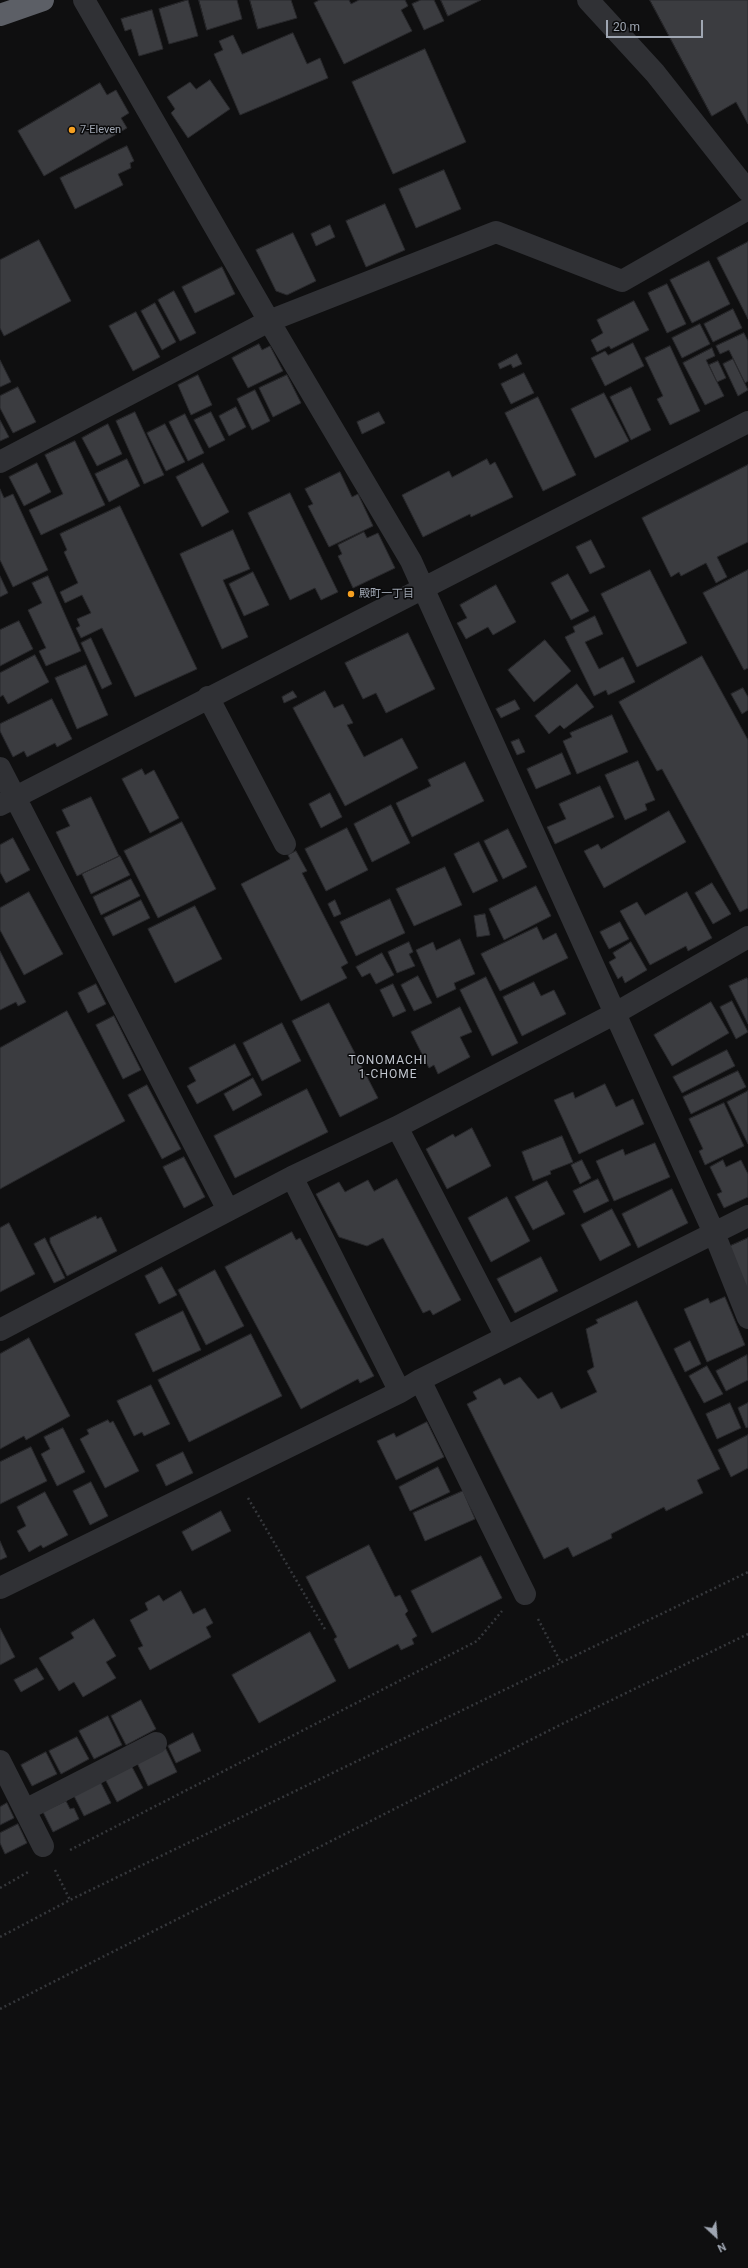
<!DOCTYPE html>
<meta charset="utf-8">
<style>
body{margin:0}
#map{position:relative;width:748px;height:2268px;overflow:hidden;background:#0f0f10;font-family:Roboto,sans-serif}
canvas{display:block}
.north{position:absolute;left:696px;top:2216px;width:40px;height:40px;-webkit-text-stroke:3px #0a0a0b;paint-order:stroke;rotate:154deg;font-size:11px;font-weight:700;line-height:16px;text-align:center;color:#9fa6b2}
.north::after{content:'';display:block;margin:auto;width:14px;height:18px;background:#9fa6b2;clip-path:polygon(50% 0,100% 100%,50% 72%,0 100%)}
.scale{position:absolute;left:606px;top:20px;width:97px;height:18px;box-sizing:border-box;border:2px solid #9fa6b2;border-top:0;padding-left:5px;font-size:12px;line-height:14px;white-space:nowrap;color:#9fa6b2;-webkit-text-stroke:3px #0a0a0b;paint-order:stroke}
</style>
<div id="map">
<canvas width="748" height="2268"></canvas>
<div class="north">N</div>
<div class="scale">20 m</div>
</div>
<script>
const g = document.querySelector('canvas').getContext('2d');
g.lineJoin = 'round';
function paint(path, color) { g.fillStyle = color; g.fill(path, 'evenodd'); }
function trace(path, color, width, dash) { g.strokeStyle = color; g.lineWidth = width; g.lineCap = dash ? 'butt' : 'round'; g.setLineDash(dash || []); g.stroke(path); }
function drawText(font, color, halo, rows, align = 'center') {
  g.font = font + ' Roboto,"Noto Sans JP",sans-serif'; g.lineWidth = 3; g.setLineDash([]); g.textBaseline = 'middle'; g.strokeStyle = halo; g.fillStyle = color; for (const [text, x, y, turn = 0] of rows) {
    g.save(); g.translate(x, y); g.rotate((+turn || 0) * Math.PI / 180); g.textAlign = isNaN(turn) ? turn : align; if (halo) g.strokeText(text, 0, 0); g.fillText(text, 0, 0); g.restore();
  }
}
const building = new Path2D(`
 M188,0L198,36L169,44L159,9Z
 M199,0H237L242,19L207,30Z
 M250,0H291L297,18L258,29Z
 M320,0H349L351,4L359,0H405L408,6L401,10L412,31L344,64L314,3Z
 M421,0H434L444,21L424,30L412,4Z
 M441,0H481L448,16Z
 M650,0H748V124L736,102L712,116Z
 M152,10L163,49L139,56L131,29L125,31L121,19Z
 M293,33L307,64L320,58L328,78L240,115L214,54L223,50L219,41L233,35L242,54Z
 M425,49L466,142L393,174L352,82Z
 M210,80L230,109L188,138L171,113L175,109L167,97L190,82L196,89Z
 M100,83L107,95L116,90L129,113L121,118L127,128L44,176L18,131Z
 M127,146L134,161L130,163L131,168L118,174L123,185L75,209L60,178Z
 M444,170L461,209L416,228L399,189Z
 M385,204L405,250L366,267L346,221Z
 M330,225L335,237L316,246L311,234Z
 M293,233L316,281L287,295L276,291L256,250Z
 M39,240L71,301L4,336L0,328V260Z
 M748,242V319L717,258Z
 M709,261L730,304L692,323L670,280Z
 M222,267L235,294L195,313L182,287Z
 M667,284L686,324L667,333L648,293Z
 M174,291L196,333L180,341L158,300Z
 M634,301L649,330L611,349L609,346L597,352L591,340L603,333L597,320Z
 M155,303L176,342L162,350L141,311Z
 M733,309L742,328L713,342L704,324Z
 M136,312L160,357L133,371L109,326Z
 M700,324L710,344L682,358L672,338Z
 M744,333L748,341V381L745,383L729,350L720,354L716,346Z
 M633,343L644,366L605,386L591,358L605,351L608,355Z
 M259,344L262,350L270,346L283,371L248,388L232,358Z
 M670,346L700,411L670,425L657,399L663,396L645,358Z
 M712,348L715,356L706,360L724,396L705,405L683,363Z
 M517,354L522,364L513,368L511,364L500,369L498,364Z
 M733,359L748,390L738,396L723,364Z
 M0,360L11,382L0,387Z
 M718,361L726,378L717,382L709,365Z
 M524,373L534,393L511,404L501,384Z
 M198,375L212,405L191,415L178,385Z
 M287,375L301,403L273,417L259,388Z
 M18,387L36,422L13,433L0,408V396Z
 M631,387L651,430L631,440L610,397Z
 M255,390L270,421L252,430L237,399Z
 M604,393L629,441L595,458L571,409Z
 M538,397L576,475L543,491L505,413Z
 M236,407L246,427L229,436L219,416Z
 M135,412L164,475L144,484L116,421Z
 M211,412L225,440L209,448L194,420Z
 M379,412L385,423L362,434L357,422Z
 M185,414L204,453L188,461L169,422Z
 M0,420L9,437L0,441Z
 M108,424L122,454L97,466L82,438Z
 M165,424L185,462L166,471L147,433Z
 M75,441L105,505L41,535L29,510L63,494L45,455Z
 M127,459L140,486L109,502L95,474Z
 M487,459L490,465L495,462L513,497L471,517L470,514L423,537L402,495L449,471L452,477Z
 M37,463L51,492L24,506L9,477Z
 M203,463L229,512L202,527L176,477Z
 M748,465V542L717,557L727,577L716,583L706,563L681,576L679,572L671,577L642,518Z
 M340,472L352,497L358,494L373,526L329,547L308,506L313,504L305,489Z
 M0,489L4,498L13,494L48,570L13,587L0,560Z
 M290,493L338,592L321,600L315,588L290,600L248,513Z
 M120,506L197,669L135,697L102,628L81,638L76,628L80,626L77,619L91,613L82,595L65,603L60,592L78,583L64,552L67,550L60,534Z
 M233,530L250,569L223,580L248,637L222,649L180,554Z
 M364,532L367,538L378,533L395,568L353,588L338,556L342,554L338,545Z
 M591,540L605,567L590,574L576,547Z
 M650,570L687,643L637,667L601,594Z
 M748,570V668L744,670L703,593Z
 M253,572L269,605L244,616L229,584Z
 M568,574L589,611L571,620L551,583Z
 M0,576L8,593L0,597Z
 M48,576L81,651L46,666L39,651L46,648L28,610L42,603L32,583Z
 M496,585L516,622L493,635L488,627L466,639L457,623L467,618L460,605Z
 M595,616L603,634L585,642L599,669L623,657L635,682L608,695L606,690L594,696L565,637L575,632L573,627Z
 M19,621L33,649L0,666V630Z
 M408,633L435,689L386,713L376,693L363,699L345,663Z
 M91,638L112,684L102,689L81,643Z
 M545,640L571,671L534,702L508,670Z
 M35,655L49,682L8,704L3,695L0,697V673Z
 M702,656L748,740V908L740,912L662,769L657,771L619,702Z
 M86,665L108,715L77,729L55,678Z
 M577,684L594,707L564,729L560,725L549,734L535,716Z
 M743,688L748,697V710L742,714L731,694Z
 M293,691L297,697L284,703L282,697Z
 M325,691L334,708L343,704L353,723L347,725L364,757L402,738L418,768L345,806L293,708Z
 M52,699L72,739L57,747L55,743L27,757L24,751L13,757L0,731V724Z
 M515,700L520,709L501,718L496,709Z
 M612,715L628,752L577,774L563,741L572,737L570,733Z
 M519,739L525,752L517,755L511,742Z
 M562,753L571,774L536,789L527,769Z
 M638,761L655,800L645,804L647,810L625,820L605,775Z
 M465,762L484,801L412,837L396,803L431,786L428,780Z
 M142,769L145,775L154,770L179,818L150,833L122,779Z
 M600,786L614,817L555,844L547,827L566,819L559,804Z
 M330,793L342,817L321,828L309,804Z
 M91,797L119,856L77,876L56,832L70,826L62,810Z
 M391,805L410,843L372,862L354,824Z
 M669,811L686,842L604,888L584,851L598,844L601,849Z
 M182,822L216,889L158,918L124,851Z
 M347,828L368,870L326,891L305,849Z
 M508,829L527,867L503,879L484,841Z
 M13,838L30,870L6,883L0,872V845Z
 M479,842L498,881L473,893L454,854Z
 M296,851L307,871L302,873L348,963L341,967L347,978L301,1001L241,884L290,859L288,855Z
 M120,856L130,875L91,894L82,874Z
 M445,867L462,905L414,926L396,889Z
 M131,879L140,896L101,915L93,897Z
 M712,883L731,914L713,924L695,893Z
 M536,886L551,916L504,940L489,909Z
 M29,892L63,954L24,975L0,930V908Z
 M687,892L712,938L688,951L686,946L650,965L620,911L637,902L645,915Z
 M390,899L405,933L356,956L340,922Z
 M141,900L150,918L113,936L104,918Z
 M335,900L341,914L334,917L328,904Z
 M195,906L222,959L175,983L148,929Z
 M485,914L490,935L477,937L474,916Z
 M620,922L629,939L609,949L600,932Z
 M537,927L543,940L556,933L568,958L500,991L481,954Z
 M460,939L475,974L454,983L456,989L437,998L416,950L433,942L436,950Z
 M409,942L413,952L409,954L415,966L397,973L388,952Z
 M631,942L647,970L625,983L622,976L618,979L609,962L616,958L613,953Z
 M0,951L26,1002L18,1006L16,1002L0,1010Z
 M382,953L394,975L376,984L370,973L362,977L356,967Z
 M418,976L432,1003L414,1011L401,985Z
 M486,977L518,1043L492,1056L460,990Z
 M747,978L748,980V1024L729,986Z
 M534,982L541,996L554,990L566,1014L522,1036L503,997Z
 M96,984L106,1004L88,1013L78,993Z
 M393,984L406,1011L393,1017L380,990Z
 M732,1001L748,1032L736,1039L720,1007Z
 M711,1002L729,1033L672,1066L654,1035Z
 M329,1003L378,1098L340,1117L292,1021Z
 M460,1007L472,1032L460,1037L470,1057L438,1074L434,1065L429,1068L411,1032Z
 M67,1011L125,1121L0,1189V1048Z
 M114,1016L141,1070L123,1079L96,1025Z
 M282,1023L301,1061L262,1081L243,1043Z
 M235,1044L251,1075L197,1104L187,1086L196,1081L189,1068Z
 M727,1050L735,1066L682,1093L673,1077Z
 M738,1071L746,1087L691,1114L683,1097Z
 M253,1078L262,1095L233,1111L224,1094Z
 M605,1084L616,1107L633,1099L644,1124L579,1154L554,1100L573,1092L575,1098Z
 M147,1085L181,1149L162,1159L128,1095Z
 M307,1089L328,1132L235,1178L214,1136Z
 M748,1091V1144L727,1102Z
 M724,1103L744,1146L705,1165L699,1151L703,1149L689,1119Z
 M472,1128L491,1166L447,1189L426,1149L453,1134L455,1137Z
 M562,1136L573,1162L550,1171L551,1174L533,1181L522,1152Z
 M655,1143L670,1177L614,1201L596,1161L623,1149L625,1155Z
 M184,1157L205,1197L184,1208L163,1167Z
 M582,1160L591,1178L580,1184L571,1165Z
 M723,1160L726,1167L741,1160L748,1174V1197L724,1208L717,1194L722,1192L710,1167Z
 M397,1179L461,1300L433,1315L430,1310L423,1313L383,1238L367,1246L339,1237L316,1194L339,1182L345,1192L368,1180L374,1191Z
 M598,1179L609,1201L584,1213L573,1191Z
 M547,1181L565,1214L533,1230L515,1197Z
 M672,1189L688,1223L638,1248L622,1214Z
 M507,1197L530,1241L491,1262L468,1218Z
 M612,1209L631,1245L600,1261L581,1225Z
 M96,1216L97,1219L101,1217L117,1251L67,1276L50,1242V1238Z
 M9,1223L35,1274L0,1292V1228Z
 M292,1232L296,1240L300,1238L374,1376L360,1383L358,1379L301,1409L225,1267Z
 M45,1238L65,1278L54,1283L34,1244Z
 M748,1238V1291L728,1247Z
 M541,1257L558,1291L515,1313L497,1279Z
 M162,1267L177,1295L159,1304L145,1276Z
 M215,1270L244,1326L206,1345L178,1290Z
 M725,1297L745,1345L707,1362L684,1309L708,1298L710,1303Z
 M637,1301L720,1469L697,1480L703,1493L666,1511L664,1507L611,1534L612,1538L573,1557L568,1547L544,1559L467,1404L477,1399L473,1392L500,1378L504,1385L520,1377L538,1399L552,1392L561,1409L597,1392L587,1371L594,1367L586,1329L598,1323L596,1320Z
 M183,1311L201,1350L153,1372L135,1334Z
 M251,1334L282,1396L189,1442L158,1380Z
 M29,1338L70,1416L26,1440L24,1436L0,1449V1354Z
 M690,1341L701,1364L685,1372L674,1349Z
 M747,1355L748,1380L726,1391L716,1371Z
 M707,1366L723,1394L704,1403L689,1376Z
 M151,1385L170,1424L144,1436L142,1432L134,1436L117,1401Z
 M730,1403L741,1428L717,1439L706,1414Z
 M748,1403V1427L746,1428L738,1408Z
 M108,1420L110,1423L113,1421L139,1471L105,1488L80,1439L89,1434L87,1430Z
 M427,1422L444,1457L396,1480L377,1441L394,1433L396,1437Z
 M63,1428L85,1472L57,1486L41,1454L50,1449L44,1437Z
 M748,1435V1468L731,1477L718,1450Z
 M31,1447L47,1481L0,1504V1462Z
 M183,1452L193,1473L166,1486L156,1465Z
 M438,1467L450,1492L410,1511L399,1487Z
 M91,1482L108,1516L90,1525L73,1491Z
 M463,1491L475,1519L425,1541L413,1513Z
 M45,1492L68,1535L43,1548L41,1545L29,1552L17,1531L26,1526L17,1507Z
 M221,1511L231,1531L192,1551L182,1532Z
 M0,1541L7,1557L0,1560Z
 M369,1545L395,1597L400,1595L408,1611L405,1614L417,1636L412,1639L414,1644L401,1650L398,1644L349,1669L334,1639L337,1637L306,1577Z
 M481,1556L502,1598L432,1633L411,1591Z
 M181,1591L193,1614L205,1608L213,1623L206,1627L211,1637L150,1670L138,1648L143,1646L130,1620L148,1610L145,1603L159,1595L163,1601Z
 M94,1619L116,1656L106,1662L116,1678L83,1697L74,1682L59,1691L39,1658L74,1638L71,1633Z
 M0,1628L15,1657L0,1665Z
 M310,1632L336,1681L259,1723L232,1675Z
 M37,1668L44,1679L21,1692L14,1680Z
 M141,1700L156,1729L126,1745L111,1716Z
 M108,1716L122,1745L94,1759L79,1731Z
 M193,1733L201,1751L176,1763L168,1746Z
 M77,1737L89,1759L61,1774L49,1751Z
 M165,1747L177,1772L148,1786L136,1761Z
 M46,1752L57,1774L32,1786L21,1765Z
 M131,1765L143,1788L117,1802L105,1779Z
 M100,1781L111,1803L84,1816L73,1794Z
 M66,1801L70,1809L74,1808L79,1819L53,1832L43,1812Z
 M7,1803L14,1818L0,1825V1807Z
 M18,1824L27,1843L5,1854L0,1843V1833Z`);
paint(building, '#3b3c40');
trace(building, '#29292c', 1);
trace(new Path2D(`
 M248,1498L326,1631
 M538,1619L561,1663
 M70,1850L477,1641L502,1611
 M55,1870L70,1900
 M0,1888L30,1871
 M0,1937L70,1900L748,1572
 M0,2009L558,1726L748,1634`), '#36383c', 2.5, [2, 3]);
trace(new Path2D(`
 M84,0L269,321L411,561L714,1233L748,1318
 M588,0L655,73L748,191
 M0,462L269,321L496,232L622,281L748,209
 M208,697L285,844
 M0,768L228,1210
 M0,805L748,422
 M397,1127L506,1337
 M292,1177L400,1392
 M0,1330L292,1177L397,1127L614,1014L748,937
 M420,1380L525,1594
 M0,1588L400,1392L420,1380L748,1216
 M0,1761L43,1846
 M25,1810L156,1743`), '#303135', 22);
trace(new Path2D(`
 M0,15L43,0`), '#5c5f66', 22);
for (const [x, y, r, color] of [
 [72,130,4,"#f6a021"],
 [351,594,4,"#f6a021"]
]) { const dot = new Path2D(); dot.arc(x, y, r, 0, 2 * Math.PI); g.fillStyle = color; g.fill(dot); trace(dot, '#0a0a0b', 1.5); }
drawText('11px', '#9fa6b2', '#0a0a0b', [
 ["7-Eleven",80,130],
 ["殿町一丁目",359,594]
], 'left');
g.letterSpacing = '1px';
drawText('12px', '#c0c5ce', '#0a0a0b', [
 ["TONOMACHI",388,1061],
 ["1-CHOME",388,1075]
]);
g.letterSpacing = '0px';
</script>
